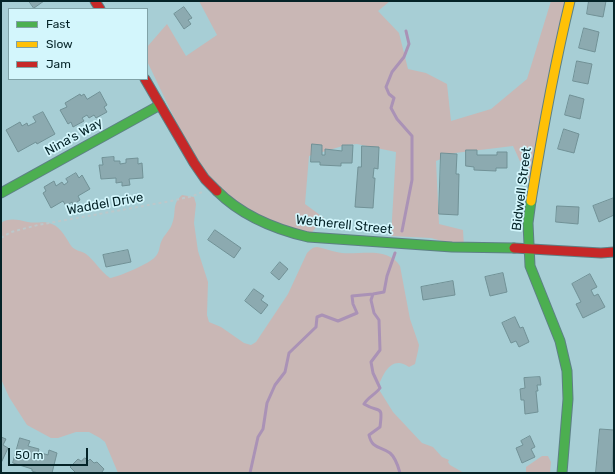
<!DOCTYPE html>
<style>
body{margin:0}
#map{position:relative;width:615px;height:474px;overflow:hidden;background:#a7ced5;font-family:Rubik,sans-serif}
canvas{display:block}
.frame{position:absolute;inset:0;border:2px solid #042327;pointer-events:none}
.legend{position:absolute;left:8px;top:8px;width:140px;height:72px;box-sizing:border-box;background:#d3f6fc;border:1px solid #80a2a7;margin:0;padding:5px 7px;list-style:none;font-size:12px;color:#042327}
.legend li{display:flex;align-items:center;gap:8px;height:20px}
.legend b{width:20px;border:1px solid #80a2a7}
.scale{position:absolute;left:8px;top:448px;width:80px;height:18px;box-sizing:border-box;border:2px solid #042327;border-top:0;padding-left:5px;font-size:12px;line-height:14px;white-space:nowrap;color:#042327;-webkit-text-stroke:3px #d3f6fc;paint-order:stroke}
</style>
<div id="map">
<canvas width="615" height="474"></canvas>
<div class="frame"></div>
<ul class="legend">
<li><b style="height:5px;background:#4caf50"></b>Fast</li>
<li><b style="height:5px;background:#ffc107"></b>Slow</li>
<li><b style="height:5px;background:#c62828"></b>Jam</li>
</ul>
<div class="scale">50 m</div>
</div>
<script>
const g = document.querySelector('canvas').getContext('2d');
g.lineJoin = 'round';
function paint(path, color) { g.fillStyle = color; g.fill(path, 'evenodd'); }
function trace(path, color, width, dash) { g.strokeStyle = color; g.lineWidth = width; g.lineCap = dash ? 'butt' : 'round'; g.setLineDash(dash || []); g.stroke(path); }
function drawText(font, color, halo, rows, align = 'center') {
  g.font = font + ' Rubik,sans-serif'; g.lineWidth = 3.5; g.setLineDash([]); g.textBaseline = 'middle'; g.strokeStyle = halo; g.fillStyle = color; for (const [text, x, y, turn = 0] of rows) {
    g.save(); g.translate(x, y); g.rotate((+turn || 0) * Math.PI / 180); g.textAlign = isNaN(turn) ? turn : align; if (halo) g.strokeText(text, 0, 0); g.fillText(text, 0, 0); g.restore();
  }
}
paint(new Path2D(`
 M199,1H390L378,11L399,33L408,69L426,73L447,84L451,121L491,109L527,79L551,1H573L533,190L513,146L455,153L436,161L439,224L463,230L464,247L431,238L391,236L396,152L357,144L346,145L309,156L305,204L324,218L308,237L243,212L200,172L147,61V47L167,24L186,56L217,35Z
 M182,195L194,197L196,204L194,223L198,251L208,282L207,315L209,322L221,327L244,343L251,345L256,342L288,294L307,253C310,250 313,247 317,247C323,248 334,252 342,253C360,255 388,246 400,266L410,319L419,345L418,351L415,364L409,367C392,355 383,373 378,388L393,412L422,443L433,447L442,457L449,460L448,462L450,465L464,473H118L105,442L100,438L89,432H76L58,438H51L27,425L9,397L1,379V223C9,217 19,220 28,222C36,224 44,220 52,224C62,228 66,239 72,247C76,251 82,251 86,254C95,261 100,271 110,278C118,277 151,263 155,257C160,253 159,245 162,240C165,234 170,230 172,224C177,212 171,205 182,195Z
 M542,456H548L551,462L550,473H526V467Z`), '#c9b7b5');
trace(new Path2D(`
 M402,231L412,180V136L397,119L391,108L394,98L389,94L386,87L392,72L404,57L409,44L406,31
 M373,294L371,300L374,313L379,320L380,350L371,362L373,373L380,388C376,394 368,397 364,404C380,414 383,403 380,427L369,435C372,449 380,446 390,453C396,458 398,466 400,473
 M250,473L258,437L263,429L267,403L275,385L285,372L289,353L316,327L317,317L322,315L338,321L357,313L353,304L352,296L373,294L384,292L387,276L395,253`), '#aa92b6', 3);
const building = new Path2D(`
 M29,1H44L34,8Z
 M589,1H606L603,17L587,14Z
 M184,7L192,18L188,20L191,24L184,29L174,14Z
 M584,28L599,32L595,52L579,48Z
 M577,61L592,64L588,84L573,81Z
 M100,92L107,105L104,107L107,112L96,118L94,115L89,118L87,115L82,118L84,121L73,127L71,122L68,124L60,110L67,107L65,103L80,94L81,96L84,94L87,99Z
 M570,95L584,99L580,119L565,115Z
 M43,112L55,134L37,144L36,142L18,152L6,130L20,122L22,126L27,123L28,126L36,122L33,117Z
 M564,129L579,134L574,153L558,149Z
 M312,144L322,145V155H325V149L342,151V145H353L352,163H341V166L320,165V162H311Z
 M362,146L379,147L378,169L374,168L373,178H375L373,208L355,207L358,167H361Z
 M466,150H477V155H497V152H507V168H496V171L474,170V167L466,166Z
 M441,153L457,154L456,174H459L458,215L439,214Z
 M114,157V161H120V164L126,163V159L138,158V164L142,163L143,178L129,179L130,185L122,186V182L116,183V178L101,179L99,165H103L102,158Z
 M76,173L79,178L82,175L90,189L78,196L80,200L73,205L72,202L66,206L63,201L51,208L43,193L46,191L44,187L54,181L56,186L62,182L64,185L68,182L66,179Z
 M614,198V215L599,222L593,206Z
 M557,206L579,207L578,224L556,222Z
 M215,230L241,248L234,258L208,240Z
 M128,250L131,262L106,267L103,255Z
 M280,262L288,269L279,280L271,273Z
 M503,273L507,292L490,296L485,277Z
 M590,274L597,287L591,290L594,296L598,294L605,307L583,318L576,304L581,302L572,284Z
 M453,281L455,295L423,300L421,287Z
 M254,289L264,296L261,300L268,305L261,314L245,301Z
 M515,317L520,328L523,327L529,342L519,347L516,341L511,343L502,323Z
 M540,377L541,385H537L538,391H536L538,412L525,414L524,400H521L520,389L525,388L524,378Z
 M600,429L614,430L612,473H596Z
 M530,436L535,447L531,449L535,457L522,463L516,448L523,445L521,441Z
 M1,437L6,439L3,445L8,448L2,461Z
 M20,438L30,441L28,446L39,449L38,452L48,455L49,450L57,453L52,473H38L32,471V469L13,463Z
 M85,458L88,461L90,459L94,463L97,462L104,469L102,472V473H76L70,467L78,459L81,461Z`);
paint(building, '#8caab0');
trace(building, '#719196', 1);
const fast = new Path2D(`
 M217,191C242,216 274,229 308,237L452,247L514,248
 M1,193L160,105
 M531,201L528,223L530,266L560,341L567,371L568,399L562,473`);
const slow = new Path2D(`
 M531,201C542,134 554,67 570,1`);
const jam = new Path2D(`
 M95,1L100,9
 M145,79L194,163L205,179L217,191
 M514,248L601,253L614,252`);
trace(fast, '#5d8085', 11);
trace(slow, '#5d8085', 11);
trace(jam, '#5d8085', 11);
trace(new Path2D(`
 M1,238L11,232L38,225L171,201L193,196L202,192`), '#bcc8cb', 2, [3, 3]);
trace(fast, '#4caf50', 9);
trace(slow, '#ffc107', 9);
trace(jam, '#c62828', 9);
drawText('13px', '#042327', '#d3f6fc', [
 ["Nina's Way",74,137,-29],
 ["Bidwell Street",522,189,-83],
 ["Waddel Drive",105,204,-10],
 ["Wetherell Street",344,225,6]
]);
</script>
